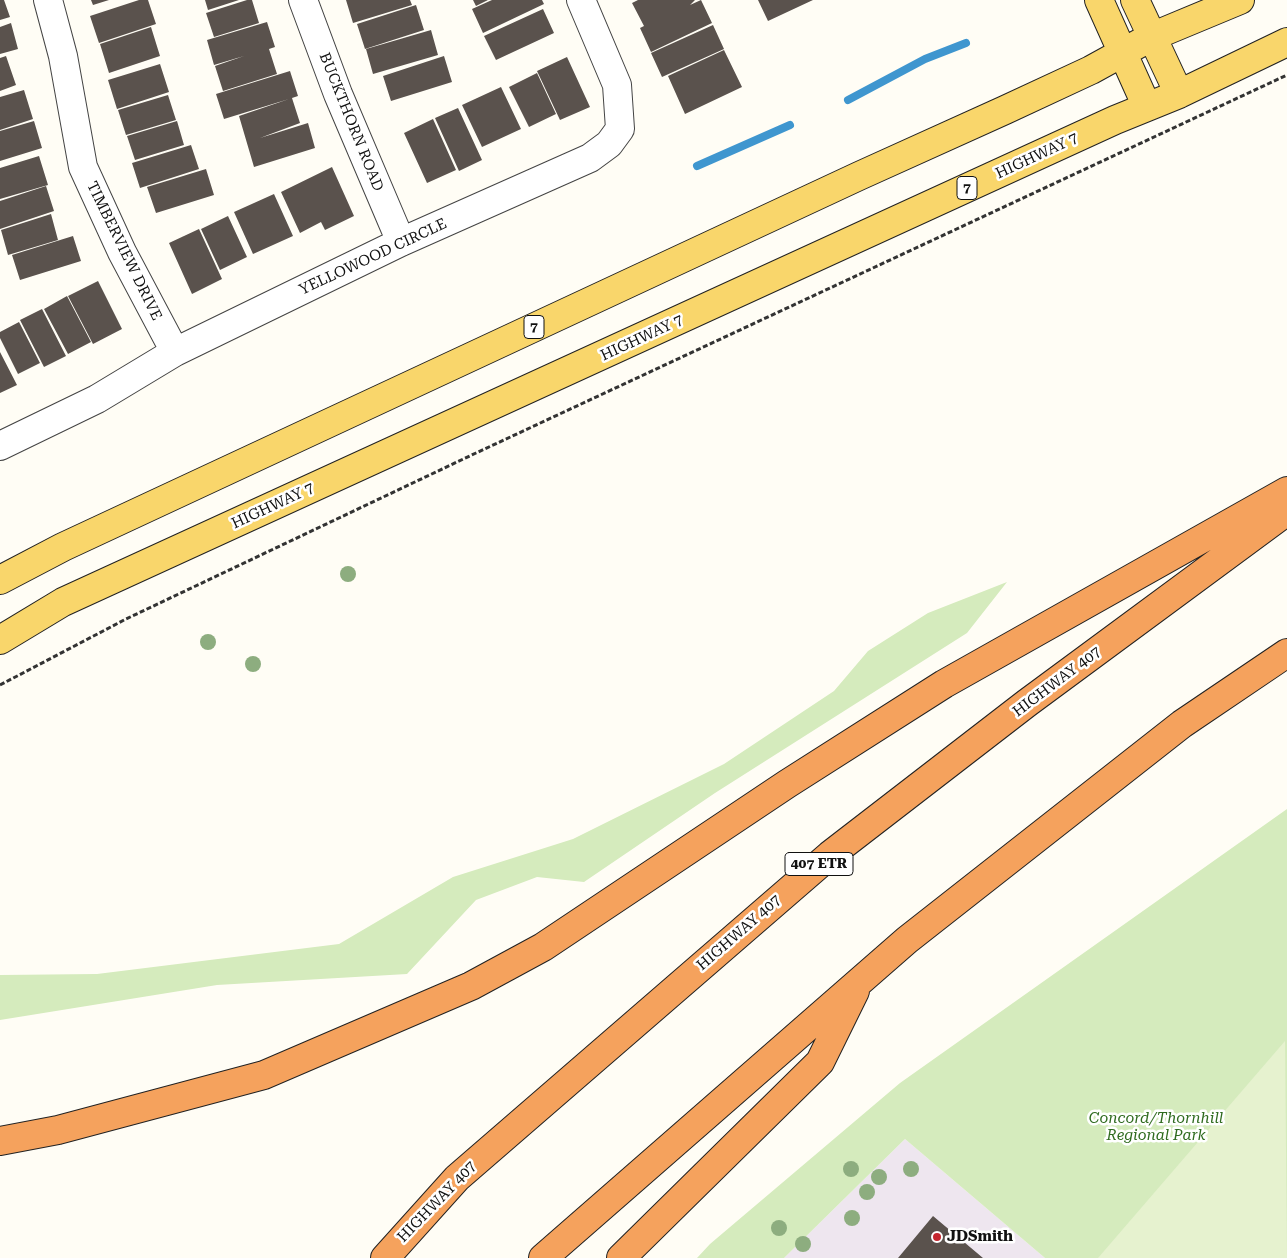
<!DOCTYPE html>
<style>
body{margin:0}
canvas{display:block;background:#fffdf5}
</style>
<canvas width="1287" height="1258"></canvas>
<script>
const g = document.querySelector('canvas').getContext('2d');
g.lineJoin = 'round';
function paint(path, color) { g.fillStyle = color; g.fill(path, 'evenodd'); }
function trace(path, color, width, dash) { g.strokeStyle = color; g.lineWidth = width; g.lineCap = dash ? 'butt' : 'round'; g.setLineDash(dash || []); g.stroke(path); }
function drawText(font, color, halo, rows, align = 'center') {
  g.font = font + ' "Roboto Serif",serif'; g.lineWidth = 5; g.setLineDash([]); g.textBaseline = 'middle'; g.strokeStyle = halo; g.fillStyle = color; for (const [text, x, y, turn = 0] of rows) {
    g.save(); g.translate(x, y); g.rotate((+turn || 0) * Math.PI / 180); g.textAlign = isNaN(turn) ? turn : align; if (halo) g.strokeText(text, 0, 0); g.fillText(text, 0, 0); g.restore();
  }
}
paint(new Path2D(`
 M905,1139L1045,1258H784Z`), '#eee6ef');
paint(new Path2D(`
 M1007,582L967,633L715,793L584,882L537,877L476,900L407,974L217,985L0,1020V975L97,974L339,944L453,877L573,839L724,764L834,691L868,651L928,613Z
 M1287,809V1258H1045L905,1139L784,1258H697L710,1244L900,1083Z`), '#d5ebbd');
paint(new Path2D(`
 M1285,1041L1287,1258H1098Z`), '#e6f2cf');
trace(new Path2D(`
 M848,100L925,59L966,43
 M697,166L790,125`), '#3f96cf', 8);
paint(new Path2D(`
 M0,0H4L10,17L0,20Z
 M91,0H109L93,5Z
 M139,0H148L156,24L99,43L90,16Z
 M205,0H239L208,10Z
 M247,0H252L259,23L214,37L206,13Z
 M346,0H410L412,5L353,23Z
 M473,0H488L476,6Z
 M492,0H542L544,4L483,33L472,9Z
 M638,0H695L690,5L701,0L712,23L651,52L640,28L644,26L632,3Z
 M758,0H813L768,21Z
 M416,5L424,30L365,49L357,24Z
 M543,9L554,33L496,60L484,36Z
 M267,22L275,47L269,49L277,74L223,91L215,66L244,56L214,65L207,40Z
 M11,23L18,49L0,54V27Z
 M713,25L724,49L662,77L651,53Z
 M151,27L160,56L109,73L100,44Z
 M431,30L438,55L373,74L366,49Z
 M724,50L742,87L685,114L668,76Z
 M6,56L16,85L0,91V58Z
 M444,56L452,82L391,101L383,76Z
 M567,57L590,107L560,120L537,71Z
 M160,64L169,92L117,109L108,80Z
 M290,71L298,96L292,98L300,123L260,138L308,123L315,148L254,167L239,116L289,99L224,119L216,94Z
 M537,73L556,114L529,127L509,87Z
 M501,87L521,129L482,147L462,105Z
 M24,90L33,119L0,130V97Z
 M168,95L176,120L126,135L118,110Z
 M458,108L482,160L459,171L435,118Z
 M433,119L456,170L427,183L404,133Z
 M34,121L42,148L0,161V131Z
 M177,121L184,145L135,160L127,136Z
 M191,145L199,169L140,188L132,163Z
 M39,156L48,185L0,199V168Z
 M332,167L354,216L325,230L321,222L300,233L281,192Z
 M206,169L214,195L156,213L147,187Z
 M46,186L54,211L0,229V201Z
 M274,194L293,236L253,254L234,212Z
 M51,214L58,240L8,255L1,230Z
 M228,216L247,257L220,270L201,229Z
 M199,229L222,279L192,294L169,243Z
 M73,236L81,261L20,280L12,255Z
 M98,281L122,329L93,344L68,296Z
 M67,296L91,342L68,354L44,309Z
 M42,309L66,356L44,367L20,320Z
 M19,322L40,363L18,374L0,338V332Z
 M0,352L17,385L0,393Z
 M933,1216L983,1258H898Z`), '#5a524d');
const minor = new Path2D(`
 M48,0L63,56L83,167L122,252L175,352
 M303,0L338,94L401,242
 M0,446L97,399L175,352L401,242L590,158L609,144L620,129L617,85L581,0`);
const major = new Path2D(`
 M1099,0L1147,107
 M1135,0L1179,94
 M0,580L63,547L859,176L1005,110L1091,70L1151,37L1240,0
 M0,640L63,602L1115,120L1179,94L1287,42`);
const highway = new Path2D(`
 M0,1141L58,1130L264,1075L471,986L543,947L787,784L944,684L1287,491
 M385,1258L457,1178L830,855L1027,703L1287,511
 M543,1258L907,940L1182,724L1287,653
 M621,1258L820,1062L855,991`);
trace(minor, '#444', 30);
trace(major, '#222', 30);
trace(highway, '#222', 30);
trace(new Path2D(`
 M0,685L126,619L476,453L1287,75`), '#333', 3, [5, 2.5]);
trace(minor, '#fff', 28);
trace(major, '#f9d66b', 28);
trace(highway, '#f5a25d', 28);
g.fillStyle = '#8dad7f';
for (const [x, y] of [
 [348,574],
 [208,642],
 [253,664],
 [851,1169],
 [911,1169],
 [879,1177],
 [867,1192],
 [852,1218],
 [779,1228],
 [803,1244]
]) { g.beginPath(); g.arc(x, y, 8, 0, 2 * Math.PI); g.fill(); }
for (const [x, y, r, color] of [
 [937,1237,5,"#c4262e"]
]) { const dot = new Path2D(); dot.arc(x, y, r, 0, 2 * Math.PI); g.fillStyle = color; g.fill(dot); trace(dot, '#fff', 2); }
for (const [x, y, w] of [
 [967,188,20],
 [534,327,20],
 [819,864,68]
]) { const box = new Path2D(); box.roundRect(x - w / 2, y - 11.5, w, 23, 4); g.fillStyle = '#fff'; g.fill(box); trace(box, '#111', 1); }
drawText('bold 14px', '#111', null, [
 ["7",967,188],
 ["7",534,327],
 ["407 ETR",819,864]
]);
drawText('15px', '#111', '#fff', [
 ["BUCKTHORN ROAD",351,122,68],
 ["HIGHWAY 7",1037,156,-25],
 ["TIMBERVIEW DRIVE",124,251,64],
 ["YELLOWOOD CIRCLE",373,257,-25],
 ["HIGHWAY 7",642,338,-25],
 ["HIGHWAY 7",273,506,-25],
 ["HIGHWAY 407",1057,682,-37],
 ["HIGHWAY 407",739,933,-41],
 ["HIGHWAY 407",437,1202,-46]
]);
drawText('italic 15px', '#2f6b1f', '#fff', [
 ["Concord/Thornhill",1156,1119],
 ["Regional Park",1156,1136]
]);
drawText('bold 15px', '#111', '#fff', [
 ["JDSmith",947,1237]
], 'left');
</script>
